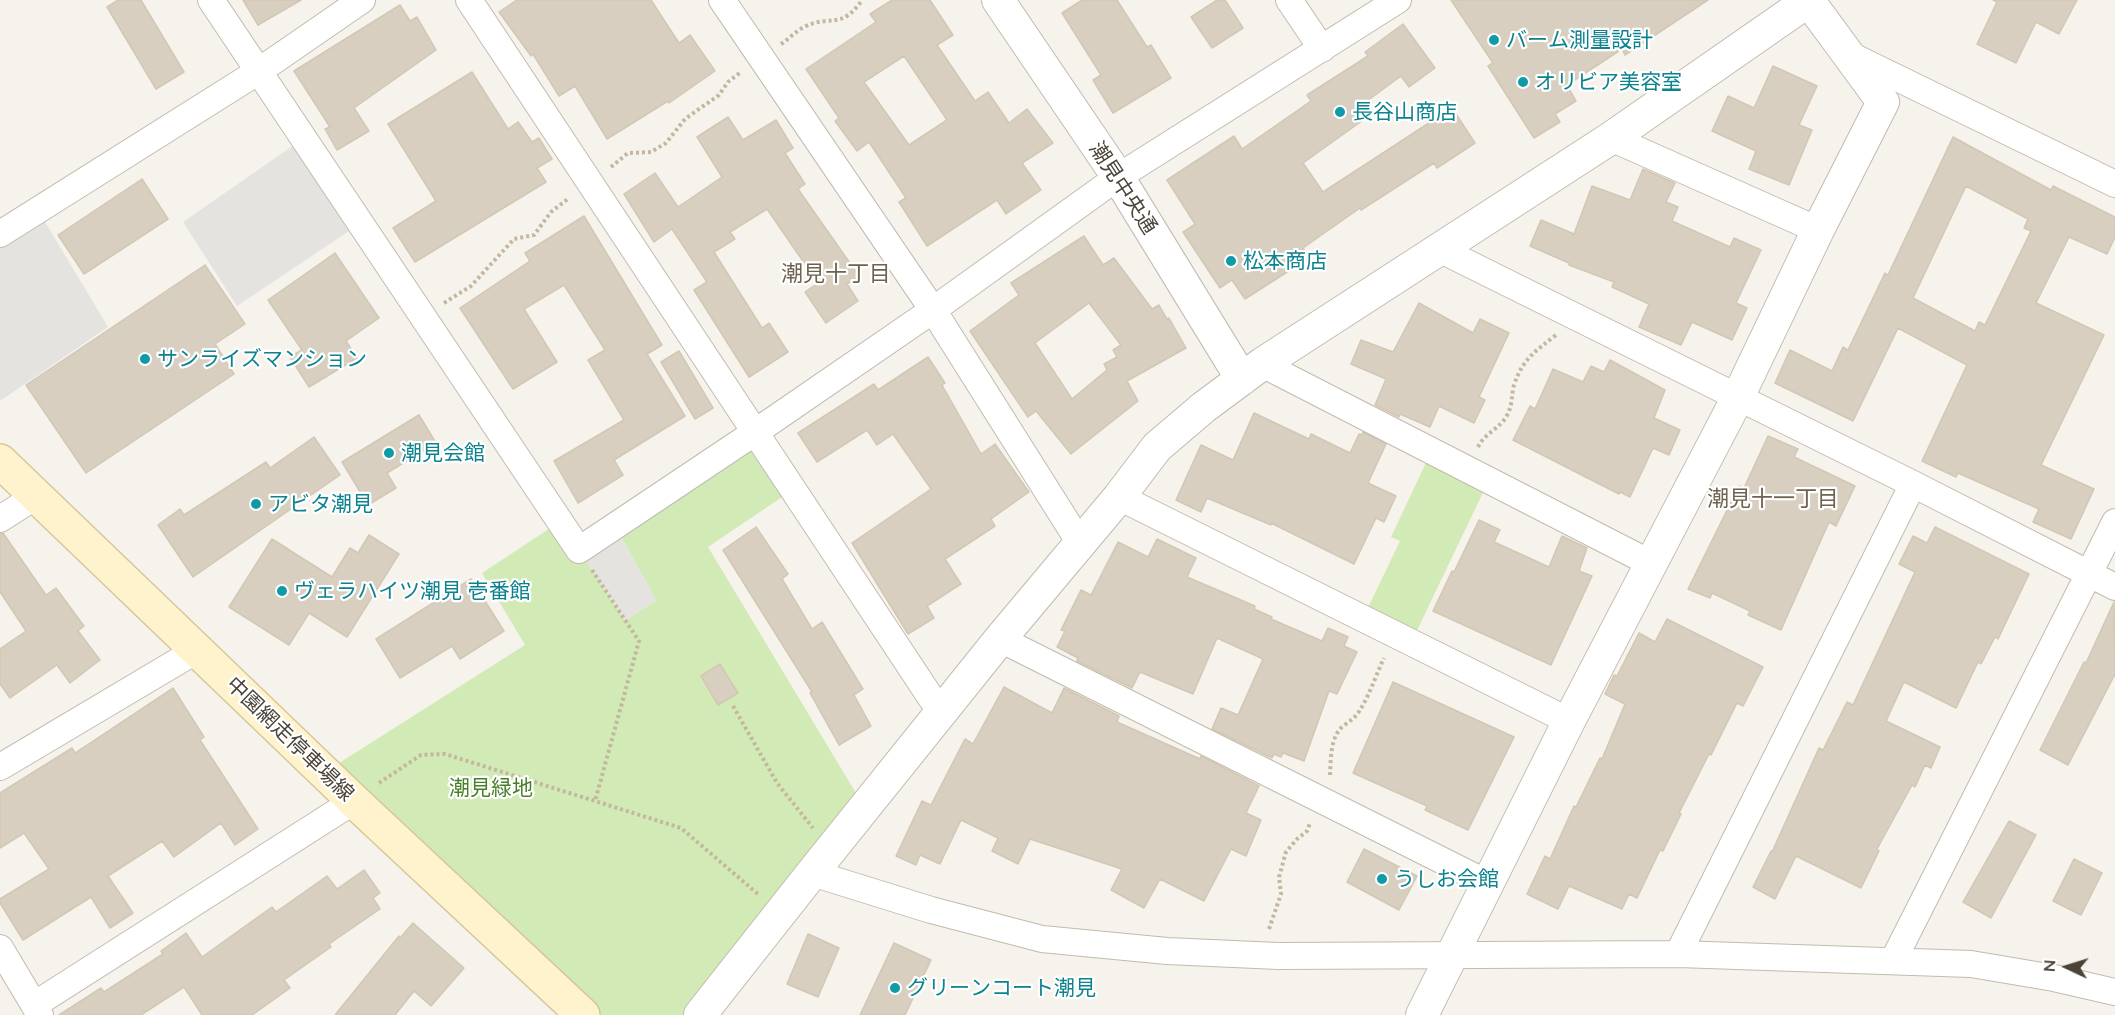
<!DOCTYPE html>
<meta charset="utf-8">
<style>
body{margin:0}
#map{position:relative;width:2115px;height:1015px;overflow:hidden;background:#f6f3ec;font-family:Lato,sans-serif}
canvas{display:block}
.north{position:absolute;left:2037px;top:937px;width:60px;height:60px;-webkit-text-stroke:4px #fff;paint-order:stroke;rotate:274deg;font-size:16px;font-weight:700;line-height:24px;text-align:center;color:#4b4439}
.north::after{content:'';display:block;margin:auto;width:21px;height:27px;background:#4b4439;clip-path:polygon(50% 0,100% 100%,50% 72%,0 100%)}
</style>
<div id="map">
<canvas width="2115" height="1015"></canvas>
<div class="north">N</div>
</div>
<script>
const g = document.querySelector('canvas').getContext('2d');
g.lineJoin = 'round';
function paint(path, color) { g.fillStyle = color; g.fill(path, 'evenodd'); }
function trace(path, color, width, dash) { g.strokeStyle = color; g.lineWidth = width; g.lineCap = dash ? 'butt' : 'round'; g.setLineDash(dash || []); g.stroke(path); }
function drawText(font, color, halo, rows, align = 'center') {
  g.font = font + ' Lato,"Noto Sans JP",sans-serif'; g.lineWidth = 4.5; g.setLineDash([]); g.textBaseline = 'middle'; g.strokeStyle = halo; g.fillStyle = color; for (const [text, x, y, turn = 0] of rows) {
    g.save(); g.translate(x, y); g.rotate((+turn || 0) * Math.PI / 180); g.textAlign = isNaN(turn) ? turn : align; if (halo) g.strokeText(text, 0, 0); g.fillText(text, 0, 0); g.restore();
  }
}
paint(new Path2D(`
 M757,431L794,489L708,547L865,808L700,1015H583L325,772L525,645L482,573L561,521L625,621L656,600L615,526Z
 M1431,452L1489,480L1411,643L1363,618L1400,541L1391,537Z`), '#d2eab5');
paint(new Path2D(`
 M304,138L361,223L237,306L183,222Z
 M38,210L108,327L0,401V234Z
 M615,526L656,600L625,621L579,550Z`), '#e5e3e0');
const building = new Path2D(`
 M118,0H141L184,72L156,89L107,7Z
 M243,0H301L258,25Z
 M517,0H651L679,43L690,35L715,71L669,103L668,101L607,139L575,86L559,96L533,54L531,56L499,12Z
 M892,0H930L953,35L937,45L975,101L988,92L1009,123L1027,109L1053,143L1022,163L1041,190L1006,214L997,200L927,246L899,202L906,198L869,142L857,151L835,121L839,118L806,69L876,22L870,14ZM904,56L947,120L909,145L864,82Z
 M1082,0H1117L1147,47L1151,45L1171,78L1113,113L1093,80L1101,75L1062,13Z
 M1217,0H1225L1243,28L1212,48L1191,17Z
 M1451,0H1708L1625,55L1622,49L1567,85L1576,101L1555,114L1560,122L1534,138L1488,66L1493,63Z
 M1993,0H2077L2059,34L2036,22L2016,63L1977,44L1997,2Z
 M400,5L410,21L417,17L436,50L354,108L369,131L337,150L325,129L330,127L294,71Z
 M1403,24L1435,68L1409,87L1401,76L1359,107L1366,118L1303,163L1323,192L1452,108L1475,143L1437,168L1434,163L1361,210L1360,208L1303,248L1309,258L1245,299L1232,280L1220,288L1183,232L1195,224L1167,180L1234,136L1242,149L1311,101L1307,95L1368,56L1365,52Z
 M1773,66L1817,86L1799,125L1812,130L1789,185L1749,169L1756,151L1712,131L1728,96L1754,108Z
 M472,72L508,129L518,122L532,142L539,138L552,159L537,168L546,182L415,262L393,228L436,201L388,124Z
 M728,117L743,140L776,120L793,148L785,153L805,184L798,189L859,276L847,284L858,301L826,323L805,292L818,283L767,209L730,232L735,239L714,252L762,328L769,323L788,352L749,377L694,290L707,282L672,229L654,242L624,194L655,173L678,207L722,177L697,137Z
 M1953,137L2051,190L2053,186L2115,217V237L2107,254L2069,237L2036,303L2104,335L2041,465L2094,489L2071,539L2033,522L2039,509L1958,473L1956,477L1922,461L1967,365L1898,328L1853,421L1775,383L1790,350L1832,371L1843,347L1848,350L1885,273L1888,275ZM1966,186L2028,219L2024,228L2031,231L1985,325L1979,322L1975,331L1913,298Z
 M1643,169L1675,183L1666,202L1678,207L1672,221L1730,247L1734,238L1761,250L1736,303L1747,308L1732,340L1692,322L1681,345L1639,327L1649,304L1612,287L1614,282L1569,265V263L1530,246L1541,220L1574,234L1592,186L1630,200Z
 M142,179L168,219L84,274L58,235Z
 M584,216L662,345L647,354L685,416L614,460L623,475L578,503L554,461L624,420L588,360L605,350L564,285L524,309L557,362L513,389L460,308L530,261L525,253Z
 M1084,236L1103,265L1114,258L1152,309L1159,305L1167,319L1169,318L1186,348L1127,381L1138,401L1071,454L1036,411L1028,417L970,331L1019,295L1011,283ZM1089,303L1121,345L1113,350L1117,357L1104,364L1107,370L1072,399L1035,343Z
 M335,253L379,318L346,341L357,358L309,387L290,357L302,350L268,300Z
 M205,265L245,324L215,344L234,374L86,473L26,385Z
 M1419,303L1473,333L1480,319L1509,333L1479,397L1485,400L1474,423L1439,406L1430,427L1400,414L1399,417L1375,405L1386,379L1351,364L1361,340L1393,352Z
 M679,351L713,408L695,419L661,362Z
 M928,357L945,383L942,385L981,454L995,444L1029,492L991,519L995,526L945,559L961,584L927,606L934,618L908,634L852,543L931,489L893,434L877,445L867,430L817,462L798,433L874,384L878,390Z
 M1610,360L1665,390L1654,418L1680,430L1669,455L1653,448L1630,497L1620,492L1619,494L1513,440L1530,406L1535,409L1553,369L1583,382L1591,366L1604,372Z
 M1254,413L1309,439L1311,434L1350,453L1359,434L1362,435L1363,432L1386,444L1368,483L1396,496L1384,522L1376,518L1354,564L1271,523V525L1207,498L1201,512L1176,500L1201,445L1233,460Z
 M419,415L436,443L387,473L396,488L368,505L342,462Z
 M1768,436L1798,449L1794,457L1855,486L1836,526L1829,522L1781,630L1748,615L1750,611L1712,593L1710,598L1688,589L1739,486L1744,488Z
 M314,437L340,475L193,577L158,525L180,509L184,515L266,462L270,468Z
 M1479,520L1500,530L1494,542L1549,567L1562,536L1587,548L1579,571L1592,576L1551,665L1433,611L1452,571L1454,572Z
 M756,527L788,574L782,579L812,629L822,622L863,689L854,695L871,726L839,745L810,693L812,692L723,550Z
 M1935,527L2029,574L1998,639L1995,637L1981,664L1978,662L1956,708L1904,682L1886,721L1940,747L1931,768L1925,765L1915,787L1912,785L1877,849L1879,851L1861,888L1796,856L1775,899L1753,887L1771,851L1772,852L1819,748L1823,750L1847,702L1853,705L1915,572L1899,564L1913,536L1927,543Z
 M3,533L46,595L56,588L84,626L78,631L100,660L70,683L57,665L10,698L0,684V649L26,631L0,592V534Z
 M369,535L399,554L347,637L309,613L289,645L229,607L272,539L332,577L350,548L358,553Z
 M1157,539L1196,558L1187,577L1255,606L1254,609L1272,617L1271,619L1322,641L1328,628L1348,637L1344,646L1357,652L1337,694L1329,691L1304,761L1283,753L1281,757L1274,754L1272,758L1212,729L1221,708L1238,715L1263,659L1217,638L1193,694L1140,672L1132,688L1077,661L1078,658L1057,647L1065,631L1061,630L1081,590L1091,595L1118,542L1148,557Z
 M471,579L504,631L460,659L452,646L400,678L376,639Z
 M2114,602L2115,674L2068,765L2040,750L2084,662L2086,663Z
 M1667,619L1763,667L1743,706L1737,703L1711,755L1709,754L1679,813L1681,814L1663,851L1660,850L1637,898L1629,894L1622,909L1569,886L1558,909L1527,894L1545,856L1550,859L1574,806L1576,807L1600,758L1602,759L1625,704L1605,694L1614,675L1617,676L1639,633L1655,642Z
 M720,664L738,693L718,705L701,676Z
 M1393,682L1514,737L1468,830L1425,810L1427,806L1353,773Z
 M1004,687L1052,713L1064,688L1119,716L1117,722L1200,759L1201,756L1259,786L1246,813L1261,820L1246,856L1231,849L1204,901L1160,879L1144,908L1111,890L1122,869L1030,839L1018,864L992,851L998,838L961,820L940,864L920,855L916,865L896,856L922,801L931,805L965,739L973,744Z
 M173,688L204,737L200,740L258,829L235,845L221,823L174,857L162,841L108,876L133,913L110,928L91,897L23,940L0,903V899L49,869L24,833L0,848V793L72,748L75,753Z
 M2009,821L2036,835L1991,918L1963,902Z
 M1364,849L1417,876L1399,910L1347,882Z
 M2074,859L2102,873L2081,915L2053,901Z
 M364,870L380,893L373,898L380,909L329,944L331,947L284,980L290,988L252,1015H202L184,987L141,1015H59L101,988L104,992L163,954L161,951L186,933L202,957L272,907L276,912L327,876L337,889Z
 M413,923L464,968L431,1006L414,991L395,1015H335L399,936L400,938Z
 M808,934L839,948L818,997L787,984Z
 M894,943L931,960L905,1015H860Z`);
paint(building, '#d8cfc1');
trace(building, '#d3c7b4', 1.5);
const minor = new Path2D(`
 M211,0L579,550L757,431L933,310L1118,177L1398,0
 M469,0L941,713
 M722,0L933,310L1080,543
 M1289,0L1322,49
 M1848,54L2115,184
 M1611,138L1818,230
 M0,234L259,71L362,0
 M1439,249L1913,484L2115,587
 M1262,364L1652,564
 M1119,497L1569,721
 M0,519L36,496
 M1000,639L1487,883
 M0,767L197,650
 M812,873L931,910L1042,939L1167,951L1278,956L1678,954L1971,964L2054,978L2115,992
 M0,948L40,1015
 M1678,954L1913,484
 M1893,961L2115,522
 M34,1005L354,801`);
const tertiary = new Path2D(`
 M998,0L1118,177L1242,379
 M700,1015L812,873L1000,639L1119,497L1157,447L1204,407L1262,364L1611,138L1808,1
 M1422,1015L1569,721L1738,397L1818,230L1883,102L1808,0`);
const secondary = new Path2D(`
 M0,461L354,801L583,1015`);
trace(minor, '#c2bbae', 28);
trace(tertiary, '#c2bbae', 34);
trace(secondary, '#d6c79b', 36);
trace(new Path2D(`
 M781,44C789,39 796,31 804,27C829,14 841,31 862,0
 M611,167L628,153L651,152L666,143L685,119L719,95L728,82L741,72
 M444,303L471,286L514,239L534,235L551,212L569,198
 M1478,447C1485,433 1499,429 1506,417C1513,406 1511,396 1514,385C1523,358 1536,351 1556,335
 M592,570L639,641L595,801
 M733,706L777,783L813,828
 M1330,775C1331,759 1330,737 1343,726C1350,721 1356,717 1360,710C1370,694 1376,675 1384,658
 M379,783L421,755L445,754L681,828L759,895
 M1269,929L1281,894L1279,877L1286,852L1297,839L1307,831L1310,823`), '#c4b79f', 4, [3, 3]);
trace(minor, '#fff', 26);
trace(tertiary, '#fff', 32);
trace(secondary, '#fff3cd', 33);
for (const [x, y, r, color] of [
 [1494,40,6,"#0f9aa8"],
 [1523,82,6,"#0f9aa8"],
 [1340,112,6,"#0f9aa8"],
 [1231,261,6,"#0f9aa8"],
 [145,359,6,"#0f9aa8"],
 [389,453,6,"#0f9aa8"],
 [256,504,6,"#0f9aa8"],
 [282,591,6,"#0f9aa8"],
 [1382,879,6,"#0f9aa8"],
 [895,988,6,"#0f9aa8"]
]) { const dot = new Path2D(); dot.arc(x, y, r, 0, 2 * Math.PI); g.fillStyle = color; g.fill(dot); trace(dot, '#fff', 2); }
drawText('21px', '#0d838f', '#fff', [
 ["バーム測量設計",1506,40],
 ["オリビア美容室",1535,82],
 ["長谷山商店",1352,112],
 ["松本商店",1243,261],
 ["サンライズマンション",157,359],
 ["潮見会館",401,453],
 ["アビタ潮見",268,504],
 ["ヴェラハイツ潮見 壱番館",294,591],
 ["うしお会館",1394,879],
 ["グリーンコート潮見",907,988]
], 'left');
drawText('21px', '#4b4439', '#fff', [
 ["潮見中央通",1123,188,57],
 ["中園網走停車場線",290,739,44]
]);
drawText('21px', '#4a7f2a', '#fff', [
 ["潮見緑地",491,788]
]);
drawText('22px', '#6e6250', '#fff', [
 ["潮見十丁目",836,274],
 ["潮見十一丁目",1773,499]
]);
</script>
